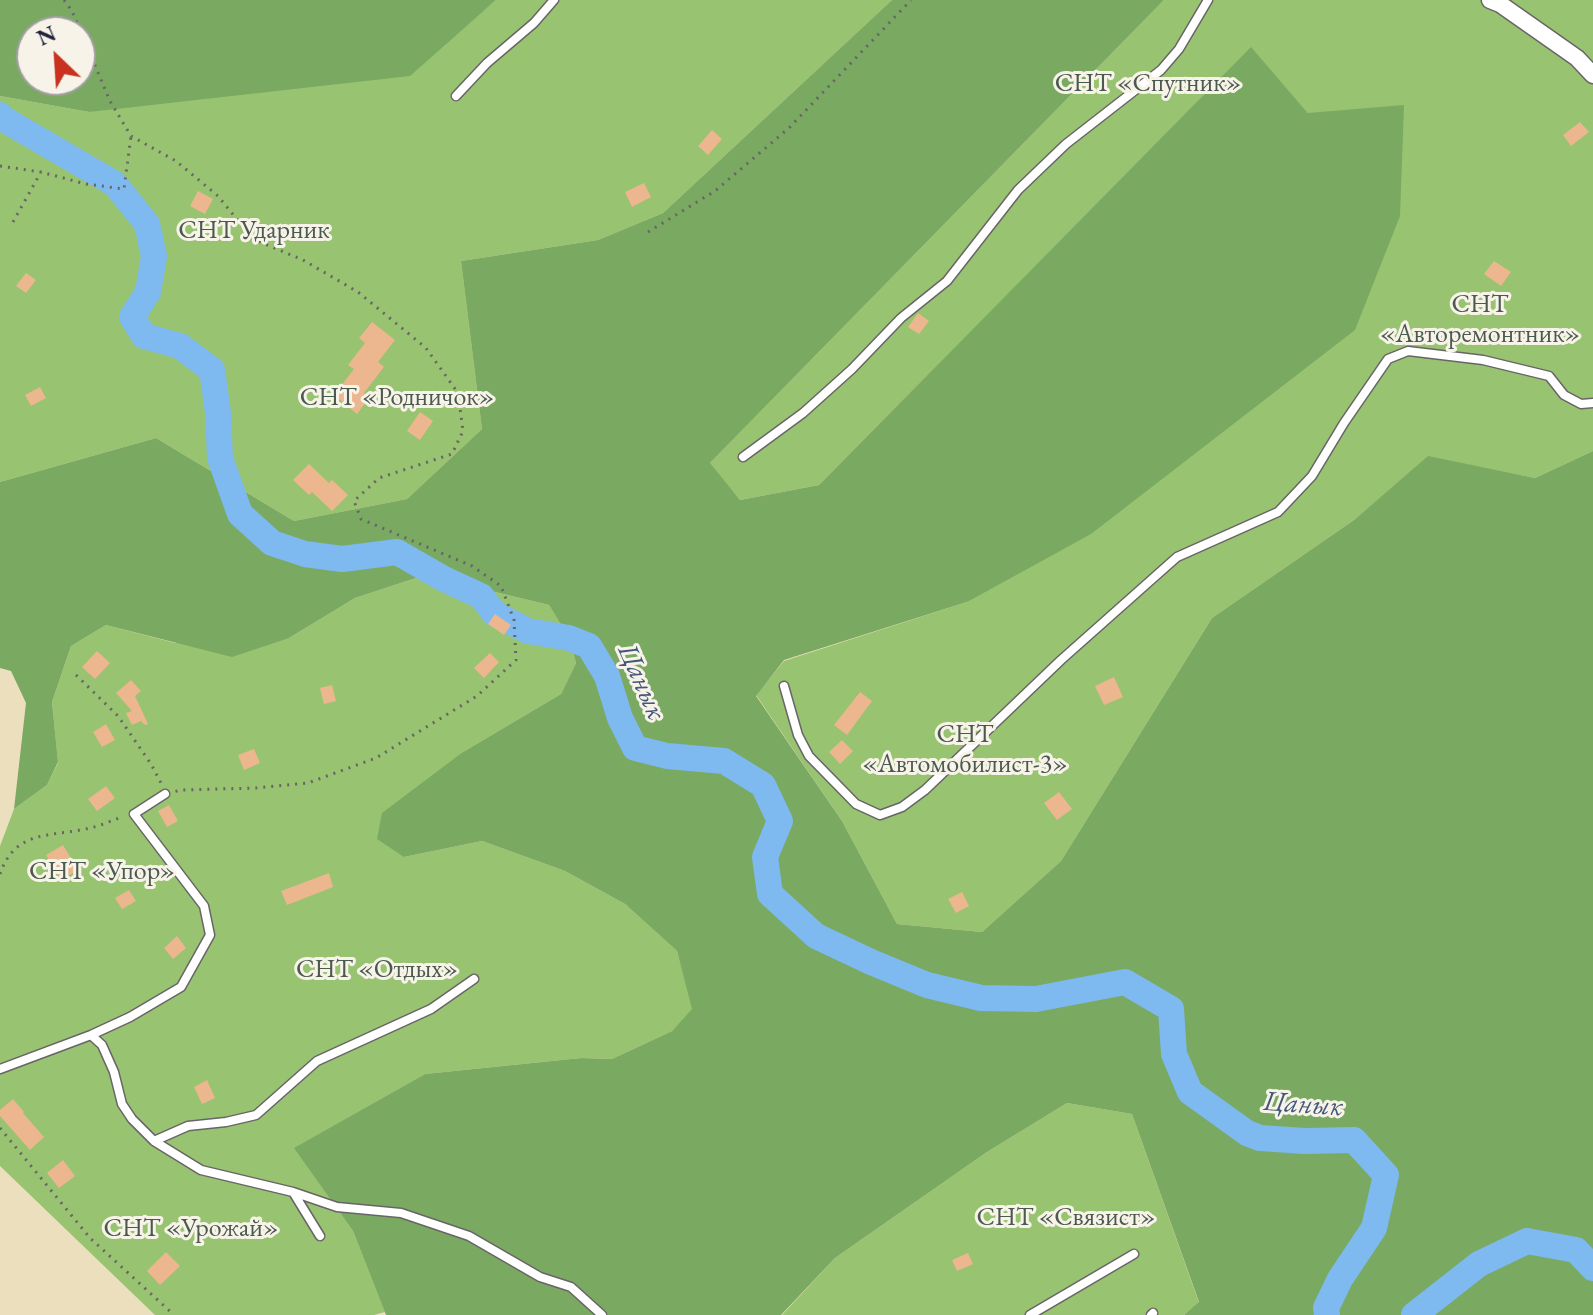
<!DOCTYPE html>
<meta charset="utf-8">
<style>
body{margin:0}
#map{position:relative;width:1593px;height:1315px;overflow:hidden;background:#ecdfbd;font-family:"EB Garamond",serif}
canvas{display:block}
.north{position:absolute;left:16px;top:16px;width:80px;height:80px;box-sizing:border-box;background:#f7f3e8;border:2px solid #a29fa3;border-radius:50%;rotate:335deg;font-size:22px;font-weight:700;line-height:32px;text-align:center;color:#22223b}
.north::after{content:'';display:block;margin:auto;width:28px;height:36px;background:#c8321e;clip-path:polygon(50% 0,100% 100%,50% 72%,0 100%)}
</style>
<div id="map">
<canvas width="1593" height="1315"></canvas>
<div class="north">N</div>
</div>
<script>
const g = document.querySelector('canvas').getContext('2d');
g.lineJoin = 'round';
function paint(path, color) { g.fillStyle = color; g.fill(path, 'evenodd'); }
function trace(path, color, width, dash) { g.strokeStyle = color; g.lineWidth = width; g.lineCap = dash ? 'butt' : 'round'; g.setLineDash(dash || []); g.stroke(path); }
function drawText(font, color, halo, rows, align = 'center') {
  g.font = font + ' "EB Garamond",serif'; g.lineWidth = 6; g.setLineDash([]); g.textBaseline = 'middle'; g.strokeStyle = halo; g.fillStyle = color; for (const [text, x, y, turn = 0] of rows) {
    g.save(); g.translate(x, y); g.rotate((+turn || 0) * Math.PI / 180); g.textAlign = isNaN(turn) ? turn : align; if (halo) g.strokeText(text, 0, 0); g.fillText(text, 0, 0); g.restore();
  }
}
paint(new Path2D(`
 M496,0H892L663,213L598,240L461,261L482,429L407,499L294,521L156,438L0,482V96L89,112L460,31Z
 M1164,0H1593V451L1535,478L1428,457L1354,520L1212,618L1061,861L982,932L897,924L842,821L756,695L784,661L967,602L1308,113L1251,48L819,485L740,500L709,464Z
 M425,575L549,605L569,638L576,663L561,694L463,752L404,857L482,841L565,871L625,904L677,951L693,1009L672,1031L612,1059L581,1058L425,1074L295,1148L353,1231L385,1312L374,1315H155L0,1166V846L14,809L47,785L58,763L52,702L71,646L106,625L175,643L289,638L355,598Z
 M1067,1103L1132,1114L1199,1303L1184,1315H782L835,1258L987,1152Z`), '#98c370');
paint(new Path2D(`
 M0,0H496L410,76L89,112L0,96ZM80,32V80H32V32Z
 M892,0H1164L710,463L740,500L819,485L1251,47L1308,113L1404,105L1400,216L1355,330L1091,534L967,602L784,660L756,696L842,821L897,924L982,932L1061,861L1212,618L1354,520L1428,456L1535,478L1593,451V1315H1184L1199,1302L1132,1114L1067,1103L987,1152L835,1258L781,1315H386L353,1231L294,1148L425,1074L581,1058L612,1059L672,1031L692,1009L677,951L625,904L565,871L482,841L404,857L377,839L382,813L463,752L561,694L576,663L569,638L549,605L425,575L355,598L289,638L232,657L106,625L71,646L52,702L58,762L47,785L14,809L26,703L11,671L0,668V482L156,438L294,521L407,499L482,429L461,261L598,240L663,213Z`), '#7aa962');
trace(new Path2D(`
 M0,115L7,121L115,184L147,224L154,256L148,292L132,317L144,336L180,346L212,370L218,413L220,458L240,514L272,543L305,554L342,559L397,552L444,579L481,596L495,614L528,631L569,638L589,646L607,676L620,718L635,748L667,756L724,761L763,785L780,821L765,857L770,894L816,936L871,962L927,985L981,998L1036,999L1125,982L1171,1009L1174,1054L1190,1092L1247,1133L1260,1138L1305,1141L1354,1140L1386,1175L1374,1228L1340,1279L1326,1308L1327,1315
 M1414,1315L1479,1264L1527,1241L1576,1250L1593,1268`), '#7eb9f0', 26);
paint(new Path2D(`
 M1580,122L1589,132L1571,146L1563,135Z
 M712,130L722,139L708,155L698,146Z
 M644,183L651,197L632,207L625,192Z
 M198,191L213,199L205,214L190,206Z
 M1494,261L1511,272L1501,286L1484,274Z
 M26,273L36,280L26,293L16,286Z
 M918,313L929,321L919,334L908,327Z
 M372,322L395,340L378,362L384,367L364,393L369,398L357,414L334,395L354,369L348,365L365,343L359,338Z
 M40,387L46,398L31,406L25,395Z
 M420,412L433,421L420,440L407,431Z
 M309,464L329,483L332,480L348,495L332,511L312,492L309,495L293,480Z
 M495,614L511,625L504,635L488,624Z
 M97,651L110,663L95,679L82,667Z
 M490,653L499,662L484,678L474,668Z
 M1114,677L1123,697L1104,705L1095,686Z
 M131,680L141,691L135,696L148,724L145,725L141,721L132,725L126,713L132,711L116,693Z
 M332,685L336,701L324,704L320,688Z
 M860,692L872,701L847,735L834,725Z
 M106,724L115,740L102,747L93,732Z
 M842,740L853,751L840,764L829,752Z
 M254,749L260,763L244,770L238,755Z
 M106,786L115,798L97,811L88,799Z
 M1059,792L1072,809L1057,820L1044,803Z
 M169,805L178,821L167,827L158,811Z
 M63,845L78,870L61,880L46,855Z
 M329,873L333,887L287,905L281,891Z
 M129,890L136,901L122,909L115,898Z
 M962,892L969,906L956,913L948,899Z
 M177,936L186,948L173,959L164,948Z
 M207,1080L215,1098L202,1104L194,1087Z
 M13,1099L24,1112L23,1113L44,1137L30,1150L0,1116V1110Z
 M63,1160L75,1176L59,1188L47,1173Z
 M166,1252L180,1266L160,1285L147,1271Z
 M968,1253L973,1264L957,1271L952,1260Z`), '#ecb78f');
const service = new Path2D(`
 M456,96L487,63L534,23L554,0
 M743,457L803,413L852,369L901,318L947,281L1018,190L1066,144L1161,70L1179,49L1208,0
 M784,686L798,735L809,756L856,804L880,815L902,807L925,790L1061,660L1177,557L1278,512L1312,476L1344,423L1388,359L1408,351L1483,360L1549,376L1564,395L1581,404L1593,403
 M91,1035L102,1045L114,1072L122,1104L132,1119L154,1141L201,1170L293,1192L320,1236
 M0,1069L91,1035L130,1017L181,987L210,935L204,906L134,814L165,794
 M154,1141L188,1126L226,1122L256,1115L317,1061L431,1009L474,979
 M293,1192L337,1207L401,1213L469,1236L540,1277L571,1287L602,1315
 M1030,1315L1134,1254
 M1151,1315L1153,1313`);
const minor = new Path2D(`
 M1490,0L1500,4L1577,58L1593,75`);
trace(service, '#696468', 11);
trace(minor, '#696468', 19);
trace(new Path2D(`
 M64,0L72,11L110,101L131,136L176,161L218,196L253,239L303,260L358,292L426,348L458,393L463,431L452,454L379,478L354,501L361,519L472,566L501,586L514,620L516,660L477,696L376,758L308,783L256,788L181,790L173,792
 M0,166L41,172L86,184L124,189L131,136
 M13,222L41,172
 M648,232L715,191L789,128L911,0
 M76,675L118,716L151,764L161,783
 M0,874C15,830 49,837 85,829C98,827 110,821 122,817
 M0,1128L90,1238L173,1314`), '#696468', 3, [2, 6]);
trace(service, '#fff', 8);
trace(minor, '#fff', 16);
drawText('26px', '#4b5a4e', '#f7f3e8', [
 ["СНТ «Спутник»",1148,84],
 ["СНТ Ударник",254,231],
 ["СНТ",1480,305],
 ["«Авторемонтник»",1480,335],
 ["СНТ «Родничок»",397,398],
 ["СНТ",965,735],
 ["«Автомобилист-3»",965,765],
 ["СНТ «Упор»",102,872],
 ["СНТ «Отдых»",377,970],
 ["СНТ «Связист»",1066,1218],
 ["СНТ «Урожай»",191,1229]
]);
drawText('italic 28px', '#42577a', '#f7f3e8', [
 ["Цанык",641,682,66],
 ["Цанык",1303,1105,4]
]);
</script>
